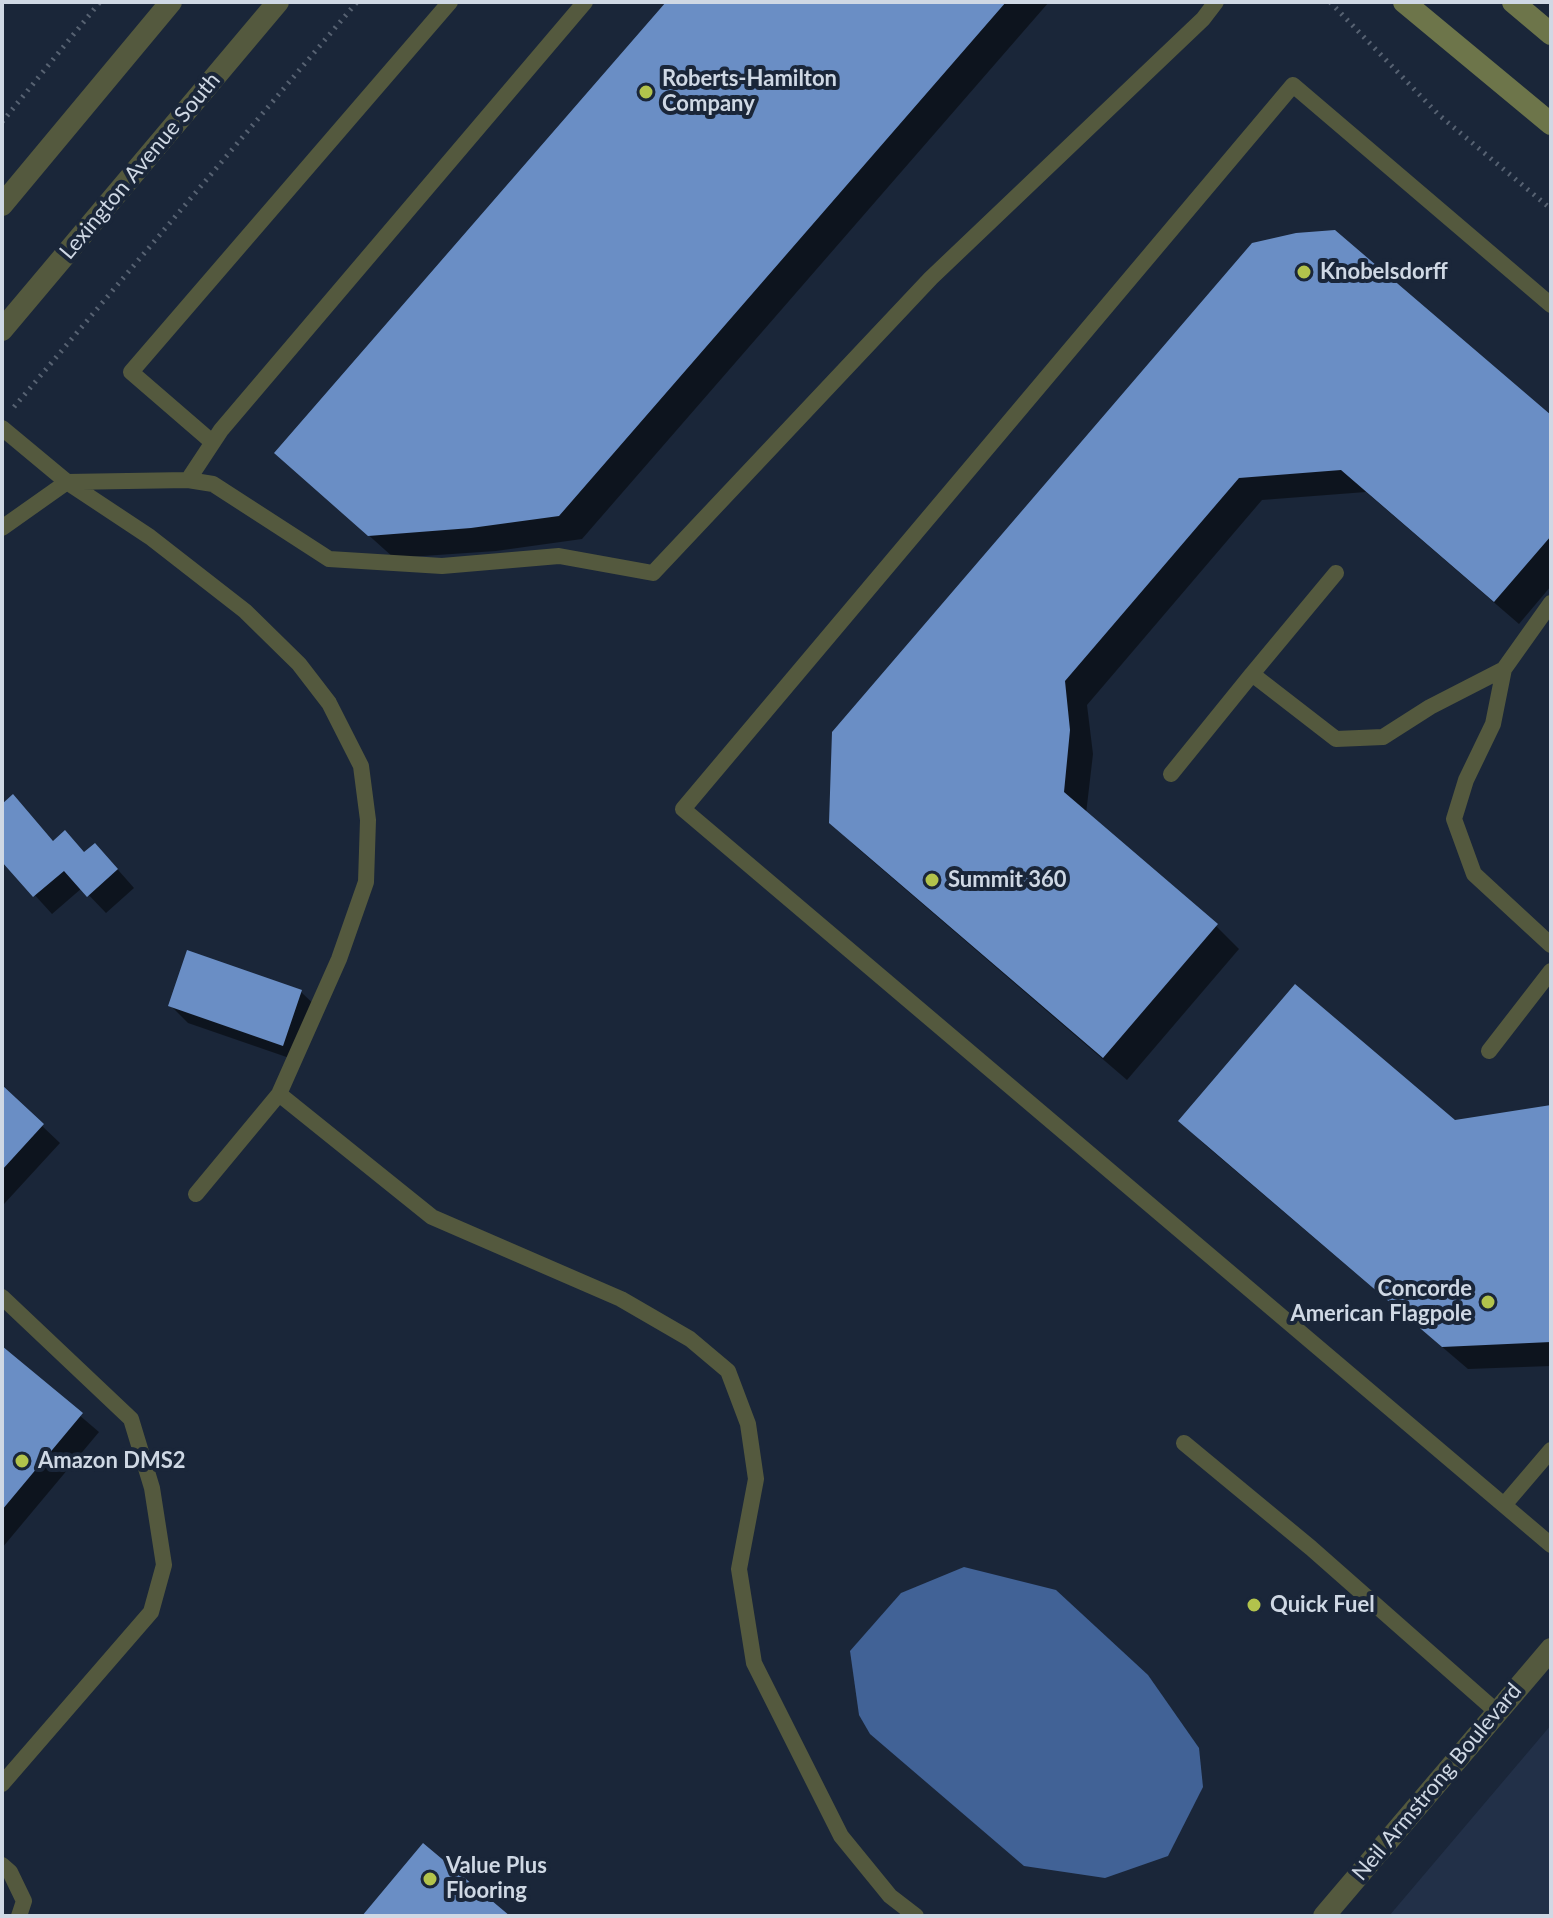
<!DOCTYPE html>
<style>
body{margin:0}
#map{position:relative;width:1553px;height:1918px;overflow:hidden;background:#1a2639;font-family:Lato,sans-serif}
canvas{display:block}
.frame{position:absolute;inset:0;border:4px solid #cfd8e4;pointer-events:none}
</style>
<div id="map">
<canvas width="1553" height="1918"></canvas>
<div class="frame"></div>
</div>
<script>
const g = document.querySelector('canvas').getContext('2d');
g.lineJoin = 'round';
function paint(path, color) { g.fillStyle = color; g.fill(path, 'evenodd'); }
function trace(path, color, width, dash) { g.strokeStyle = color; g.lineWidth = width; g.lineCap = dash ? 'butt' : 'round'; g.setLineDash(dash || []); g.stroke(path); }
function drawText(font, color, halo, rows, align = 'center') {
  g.font = font + ' Lato,sans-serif'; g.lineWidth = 8; g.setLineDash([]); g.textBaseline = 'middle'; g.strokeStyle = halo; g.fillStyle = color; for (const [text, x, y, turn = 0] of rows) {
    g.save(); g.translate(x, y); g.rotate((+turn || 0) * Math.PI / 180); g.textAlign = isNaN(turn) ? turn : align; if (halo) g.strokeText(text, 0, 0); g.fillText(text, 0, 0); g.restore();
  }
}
paint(new Path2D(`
 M1551,1725V1916H1389Z`), '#223048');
paint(new Path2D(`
 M964,1567L1056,1590L1148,1675L1199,1748L1203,1787L1168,1856L1105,1878L1024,1866L870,1734L859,1715L850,1651L901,1593Z`), '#416296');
paint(new Path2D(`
 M669,2H1049L582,539L496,551L394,558L277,453Z
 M1254,244L1551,418V586L1519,624L1366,492L1262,500L1087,705L1093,754L1086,814L1216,926L1239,949L1127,1080L855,846L831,822Z
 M13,797L54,842L112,863L134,888L106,913L82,888L52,914L2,859V807Z
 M301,992L319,1009L301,1062L188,1023L171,1006Z
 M2,1088L60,1143L4,1204L2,1202Z
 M1551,1107V1366L1468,1369L1204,1144L1181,1121L1454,1122Z
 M2,1349L99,1432L2,1548Z`), '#0007');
paint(new Path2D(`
 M666,2H1006L559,516L471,528L368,536L274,453Z
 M1335,230L1551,415V536L1494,602L1341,470L1239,478L1065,681L1070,730L1064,792L1218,924L1103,1058L829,823L832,732L1252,243L1296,233Z
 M13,794L53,841L65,830L84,852L95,843L118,869L87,897L64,871L33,897L2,862V804Z
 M187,950L302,990L283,1046L168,1006Z
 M1295,984L1455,1120L1551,1105V1342L1442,1347L1178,1121Z
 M2,1085L44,1124L2,1170Z
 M2,1346L83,1413L2,1510Z
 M423,1843L510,1916H362Z`), '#6a8ec5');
trace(new Path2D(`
 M1330,2L1439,115L1551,209
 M2,122L100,2
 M14,407L357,2`), '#576272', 5, [2, 6]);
trace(new Path2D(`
 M1551,305L1293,85L683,809L1551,1545
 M2,428L67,482L2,528
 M212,442L131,372L450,2
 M188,480L213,484L329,559L442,566L559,556L653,573L931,278L1203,19L1216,2
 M67,482L150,537L245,611L299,664L329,703L361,766L368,820L366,882L339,959L279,1094L196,1194
 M67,482L188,480L221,430L585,2
 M1336,573L1252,674L1336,739L1383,737L1430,707L1504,669L1551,603
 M1504,669L1493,724L1466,780L1454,819L1474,874L1551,945
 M1171,774L1252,674
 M1489,1051L1551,971
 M279,1094L432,1217L621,1299L690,1339L728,1371L748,1424L756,1479L739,1569L754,1663L841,1836L890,1896L916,1916
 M2,1297L131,1419L152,1488L164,1565L151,1612L2,1784
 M1184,1443L1311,1548L1497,1712
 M1504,1505L1551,1450
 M2,1865L10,1872L24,1901L19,1916`), '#54593e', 16);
trace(new Path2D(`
 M2,205L171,2
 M2,330L278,2
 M1324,1916L1551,1649`), '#54593e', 22);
trace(new Path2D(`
 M1404,2L1551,124
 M1513,2L1551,34`), '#6d754a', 22);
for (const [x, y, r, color] of [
 [646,92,8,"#b2c34c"],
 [1304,272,8,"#b2c34c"],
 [932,880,8,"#b2c34c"],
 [1488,1302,8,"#b2c34c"],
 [22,1461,8,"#b2c34c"],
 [1254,1605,8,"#b2c34c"],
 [430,1879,8,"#b2c34c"]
]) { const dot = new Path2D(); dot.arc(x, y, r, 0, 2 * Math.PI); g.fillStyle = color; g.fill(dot); trace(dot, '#1a2639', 3); }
drawText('bold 22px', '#cfd8e4', '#1a2639', [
 ["Roberts-Hamilton",662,79],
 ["Company",662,104],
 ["Knobelsdorff",1320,272],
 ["Summit 360",948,880],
 ["Concorde",1472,1289,"right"],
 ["American Flagpole",1472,1314,"right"],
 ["Amazon DMS2",38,1461],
 ["Quick Fuel",1270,1605],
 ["Value Plus",446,1866],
 ["Flooring",446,1891]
], 'left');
drawText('22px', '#cfd8e4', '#1a2639', [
 ["Lexington Avenue South",140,166,-50],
 ["Neil Armstrong Boulevard",1437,1782,-50]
]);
</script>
